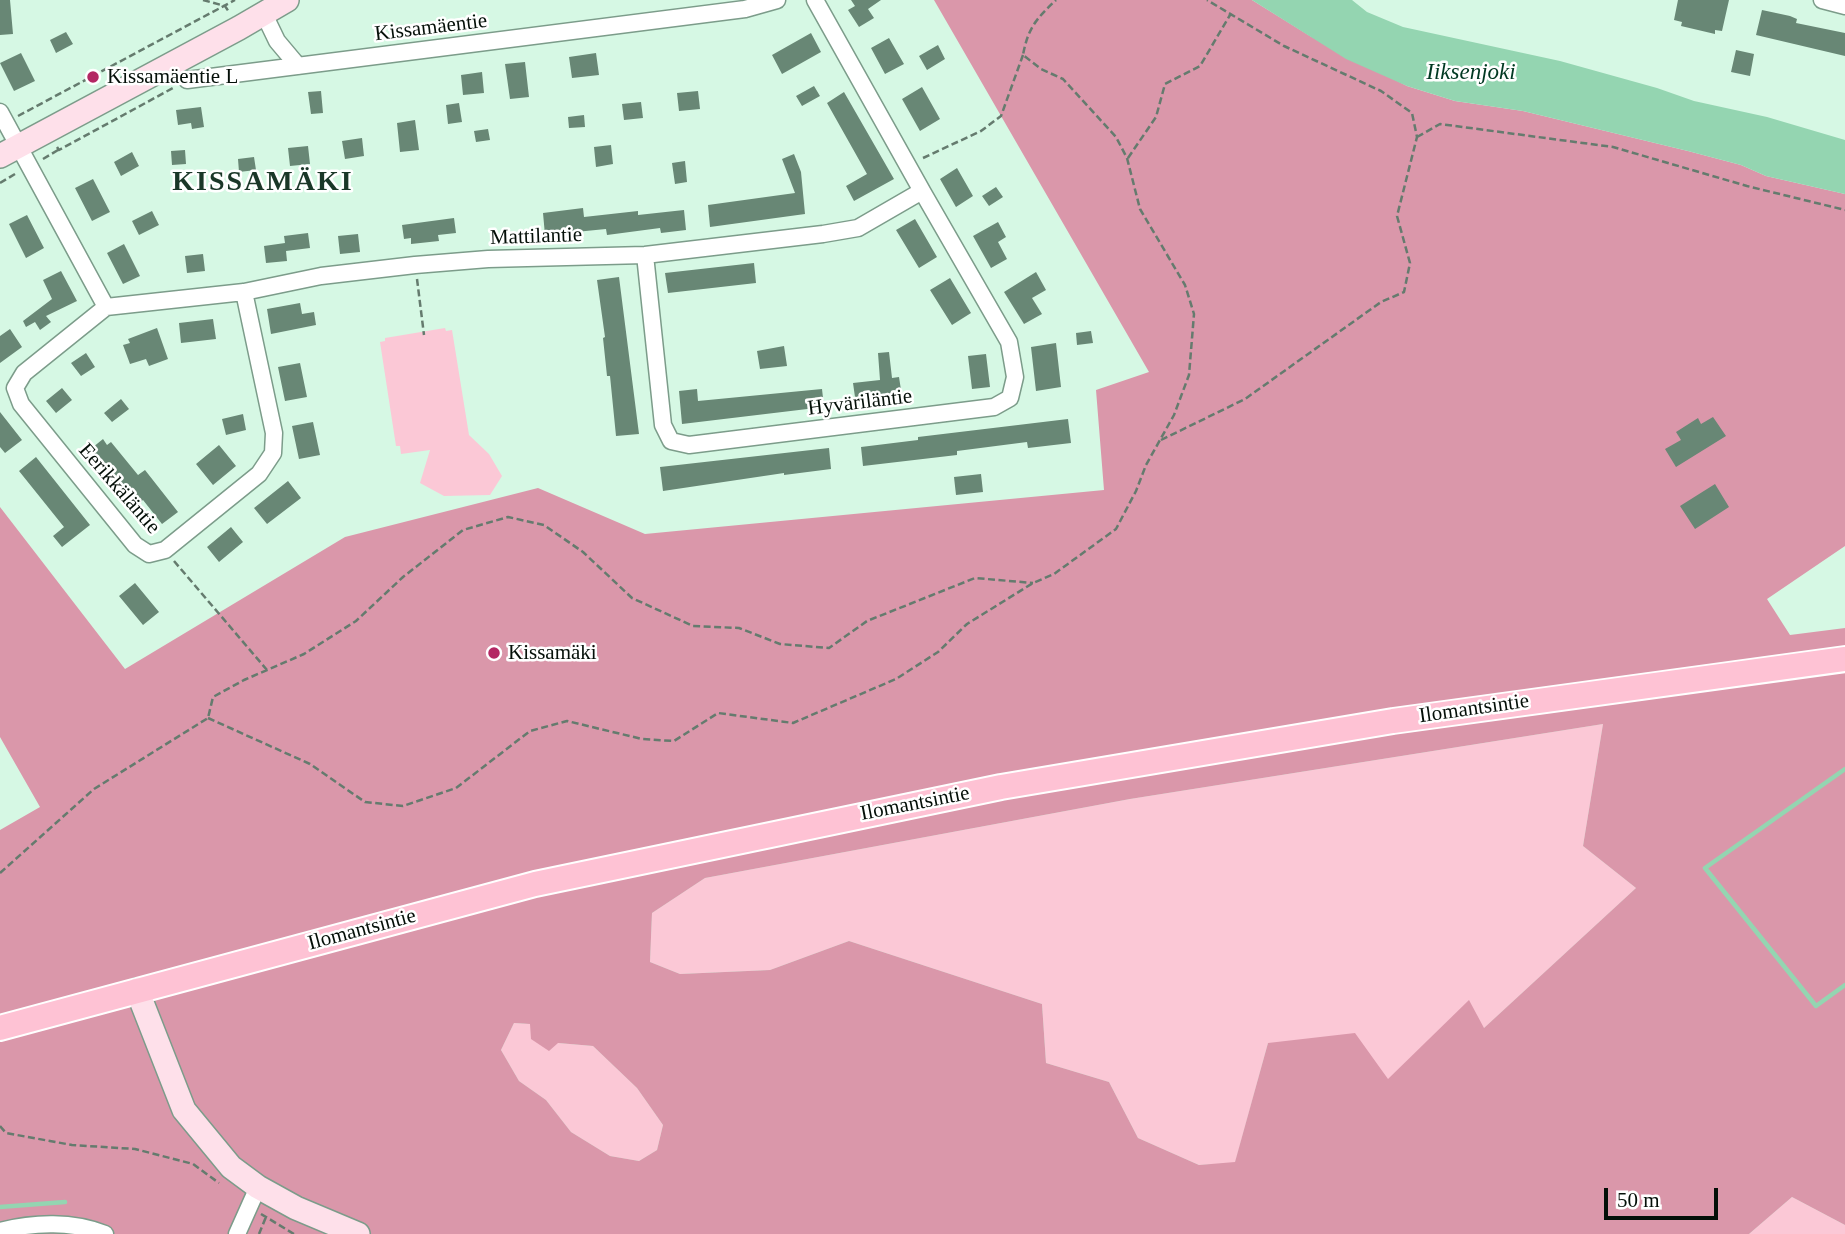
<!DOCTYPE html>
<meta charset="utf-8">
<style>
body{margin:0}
#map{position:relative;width:1845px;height:1234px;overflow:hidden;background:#d6f8e4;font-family:Georgia,serif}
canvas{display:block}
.scale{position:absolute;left:1604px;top:1188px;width:114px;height:32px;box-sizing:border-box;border:4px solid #040f08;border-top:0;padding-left:9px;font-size:21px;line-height:24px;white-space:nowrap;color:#040f08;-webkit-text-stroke:5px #fff;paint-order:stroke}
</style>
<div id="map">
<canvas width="1845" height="1234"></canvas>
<div class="scale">50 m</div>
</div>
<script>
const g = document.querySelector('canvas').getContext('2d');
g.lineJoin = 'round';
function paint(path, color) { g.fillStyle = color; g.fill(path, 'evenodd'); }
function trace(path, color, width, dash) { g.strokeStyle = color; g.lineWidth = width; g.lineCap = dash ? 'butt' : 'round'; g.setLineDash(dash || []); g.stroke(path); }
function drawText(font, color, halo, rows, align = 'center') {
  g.font = font + ' Georgia,serif'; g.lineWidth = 5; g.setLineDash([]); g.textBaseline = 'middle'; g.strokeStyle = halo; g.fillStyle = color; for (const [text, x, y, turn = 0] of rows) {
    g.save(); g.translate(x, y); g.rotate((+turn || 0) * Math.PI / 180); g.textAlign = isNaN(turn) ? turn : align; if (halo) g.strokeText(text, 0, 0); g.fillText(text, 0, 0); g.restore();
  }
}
paint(new Path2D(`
 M445,328L446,331L452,330L469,435L489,454L502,476L490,495L444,496L420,483L430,450L401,454L400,446H396L380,342L385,341V338Z
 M1603,724L1583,846L1636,888L1483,1029L1469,1001L1388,1080L1268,1043L1235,1163L1199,1165L1138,1138L1109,1082L1046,1063L1042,1004L849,941L770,970L680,974L650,962L652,913L705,878L1130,799Z
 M514,1023L530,1024L558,1043L593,1046L637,1088L663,1125L657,1150L639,1161L610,1156L571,1132L546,1100L519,1081L501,1050Z
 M1792,1197L1845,1225V1234H1749Z`), '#fbc8d6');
paint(new Path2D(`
 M934,0H1252L1310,36L1407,86L1455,101L1523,111L1688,151L1741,165L1766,176L1845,194V546L1767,599L1790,635L1845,628V1225L1792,1197L1749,1234H0V830L40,807L0,737V507L125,669L345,537L538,488L645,534L1104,490L1096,390L1149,372ZM1603,724L1583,846L1636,888L1484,1028L1469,1000L1388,1079L1355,1033L1268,1043L1235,1162L1199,1165L1138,1138L1109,1082L1046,1063L1042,1004L849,941L770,970L680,974L650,962L652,913L705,878L1130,799ZM514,1023L530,1024L531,1039L549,1051L558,1043L593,1046L637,1088L663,1125L657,1150L639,1161L610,1156L571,1132L546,1100L519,1081L501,1050Z`), '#da97aa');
paint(new Path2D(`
 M1252,0H1352L1367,12L1403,27L1560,61L1657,88L1694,101L1767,117L1845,140V194L1766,176L1741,165L1688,151L1523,111L1455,101L1407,86L1346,59Z`), '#94d5b1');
trace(new Path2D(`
 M1845,769L1705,868L1816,1006L1845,985
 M0,1207L65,1202`), '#94d5b1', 4.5);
paint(new Path2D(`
 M0,0H10L13,34L0,35Z
 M851,0H881L868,9L874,18L859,27L848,10L855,6Z
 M1678,0H1729L1722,31L1715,30V34L1681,26L1682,22L1674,20Z
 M1762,10L1790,16L1797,19L1796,23L1845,33V56L1756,35Z
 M66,32L73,44L56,53L50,40Z
 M811,33L821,52L782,74L772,55Z
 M889,38L904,64L885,74L871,48Z
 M938,45L945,59L927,70L919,56Z
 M1736,50L1754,54L1750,76L1731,72Z
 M21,53L35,81L14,91L0,63Z
 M596,53L599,75L572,78L569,57Z
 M525,62L529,97L510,99L505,64Z
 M482,72L484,93L463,95L461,75Z
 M814,86L820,96L802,106L796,96Z
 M922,87L940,119L920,131L902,99Z
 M321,91L323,113L311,114L308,92Z
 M698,91L700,109L679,111L677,93Z
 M844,92L894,179L854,201L846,186L867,174L827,103Z
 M641,102L643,118L624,120L622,104Z
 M459,103L462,122L448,124L446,105Z
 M201,107L204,127L192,129L191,123L178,125L176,110Z
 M584,115L585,127L569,128L568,117Z
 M415,120L419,150L400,152L397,123Z
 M488,129L490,140L476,142L474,131Z
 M362,138L364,156L345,159L342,141Z
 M611,145L613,164L596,167L594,147Z
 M308,146L310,164L290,166L288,148Z
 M185,150L186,164L172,165L171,151Z
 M132,152L139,166L121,176L114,162Z
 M794,154L801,172L805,214L710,227L708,205L795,193L782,159Z
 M254,157L256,170L239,172L238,159Z
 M685,161L687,182L675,184L672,163Z
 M957,168L973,196L956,207L940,179Z
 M93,179L110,212L92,221L75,188Z
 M996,187L1003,197L989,206L982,196Z
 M583,208L584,217L638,211V215L684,210L686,230L661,233L660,228L607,235L606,229L545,235L543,213Z
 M152,211L159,225L139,235L132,221Z
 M27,215L44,248L26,258L9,224Z
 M454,218L456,233L438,235L439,241L411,244V238L404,239L402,225Z
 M915,219L937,257L919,268L896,230Z
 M998,222L1006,237L998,242L1007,259L991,268L973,236Z
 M308,233L310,248L286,251L287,261L266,263L264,246L285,243L284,236Z
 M358,234L360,252L340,254L338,236Z
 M124,244L140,276L123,284L107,253Z
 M203,254L205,271L187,273L185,256Z
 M754,263L756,283L668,293L665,273Z
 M61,271L77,301L46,316L51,322L40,330L35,322L26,327L23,321L52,299L43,280Z
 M1036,272L1046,290L1032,298L1042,314L1024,324L1004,292Z
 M619,277L639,434L616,436L610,376H607L603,338L605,337L597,280Z
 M950,278L971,313L952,325L930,290Z
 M300,303L302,314L314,312L316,325L271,334L267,309Z
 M213,319L216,339L181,343L179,323Z
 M157,328L168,359L149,366L146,359L130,364L123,345L130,343L128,339Z
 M10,329L22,347L0,363V336Z
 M1091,331L1093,343L1077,345L1076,333Z
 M1056,343L1061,387L1036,391L1031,347Z
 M784,346L787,366L760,369L757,351Z
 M889,352L892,378L899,377L901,390L893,391L894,400L856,404L853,383L880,380L878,353Z
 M86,353L95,367L81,376L71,363Z
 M986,354L990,387L972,389L968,356Z
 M300,363L307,397L285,401L278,367Z
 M62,388L72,400L56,413L46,401Z
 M697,389L698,401L822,389L824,407L682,424L679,391Z
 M121,399L129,409L112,422L104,413Z
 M0,412L22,440L5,453L0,447Z
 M243,414L246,430L226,435L222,419Z
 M1713,417L1726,436L1676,467L1665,449L1681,440L1676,432L1698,418L1701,424Z
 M1068,419L1071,443L1028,448L1027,442L957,451V455L863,466L861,447L918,440V437Z
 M313,422L320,455L299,459L292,426Z
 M103,439L107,445L111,442L138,475L145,470L178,512L162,524L143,500L134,507L87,452Z
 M219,445L236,466L213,485L196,464Z
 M829,448L831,469L784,475V473L663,491L660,467Z
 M36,457L90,525L62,547L53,536L64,527L19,471Z
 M981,474L983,492L956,495L954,477Z
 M288,481L301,498L267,524L254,508Z
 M1715,484L1729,507L1695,529L1680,506Z
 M231,527L243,542L219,562L207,547Z
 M135,583L159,612L143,625L119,596Z`), '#688775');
const street = new Path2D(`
 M1822,0L1845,6
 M264,14L277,41L298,66
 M187,80L745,9L777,0
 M0,112L106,307L244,292L321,276L415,265L488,259L645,255L823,234L858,228L922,191L815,0
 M645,255L663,425L671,441L689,445L994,407L1010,398L1015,377L1009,342L922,191
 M106,307L24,373L15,388L21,404L135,545L149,554L165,550L259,474L273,453L274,433L244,292
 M0,1231C34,1222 73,1221 105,1234
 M237,1234L258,1187`);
const secondary = new Path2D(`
 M0,156L239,28L287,0
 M137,990L184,1110L231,1167L258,1187L296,1208L358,1234`);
const primary = new Path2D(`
 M0,1028L535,884L1001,787L1393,721L1845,659`);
trace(street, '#7c9c8a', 19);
trace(secondary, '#7c9c8a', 26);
trace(primary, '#fff', 28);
trace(new Path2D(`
 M203,0L225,6L229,12
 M18,116L235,0
 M1417,137L1440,124L1613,147L1747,186L1845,210
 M57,147L59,150L173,88
 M923,158L981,131L1001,116L1023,55
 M1128,158L1156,117L1165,84L1200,66L1230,15
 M43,159L58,150
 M0,183L15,174
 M417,279L424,335
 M1161,440L1245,399L1381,302L1404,292L1410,263L1397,216L1417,137L1412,113L1381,91L1284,46L1207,0
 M174,561L267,670
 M208,718L310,764L365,802L403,806L456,788L530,731L567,721L642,739L674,741L718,713L793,723L896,679L938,652L967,624L1033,583L1054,574L1116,529L1136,491L1146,465L1174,415L1189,375L1194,314L1185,285L1140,209L1127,158L1116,137L1063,79L1041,69L1023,55C1028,28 1036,19 1056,0
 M0,873L94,789L208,718L213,697L244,680L304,654L356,621L403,577L463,530L508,517L544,525L583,552L632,598L693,626L739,628L780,644L829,648L867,621L975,578L1033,583
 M0,1126L6,1133L72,1145L135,1149L193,1164L219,1183
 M261,1214L294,1234
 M259,1234L266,1217`), '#657b6e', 2.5, [7, 3.5]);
trace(street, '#fff', 16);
trace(secondary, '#fee0ea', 23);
trace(primary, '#fec2d4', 24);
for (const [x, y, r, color] of [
 [93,77,7,"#b32763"],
 [494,653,7,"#b32763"]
]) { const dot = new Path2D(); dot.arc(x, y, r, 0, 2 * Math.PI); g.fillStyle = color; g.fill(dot); trace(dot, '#fff', 2.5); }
drawText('21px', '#040f08', '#fff', [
 ["Kissamäentie",431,28,-7],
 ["Mattilantie",536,237,-2],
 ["Hyväriläntie",860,403,-7],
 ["Eerikkäläntie",119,489,49],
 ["Ilomantsintie",1474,709,-8],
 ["Ilomantsintie",915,804,-11],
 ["Ilomantsintie",362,930,-15]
]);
drawText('21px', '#040f08', '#fff', [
 ["Kissamäentie L",107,77],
 ["Kissamäki",508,653]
], 'left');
drawText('italic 23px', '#013922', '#fff', [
 ["Iiksenjoki",1471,73]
]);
g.letterSpacing = '2px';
drawText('bold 28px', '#1a3728', '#fff', [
 ["KISSAMÄKI",263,183]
]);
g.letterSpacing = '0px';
</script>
